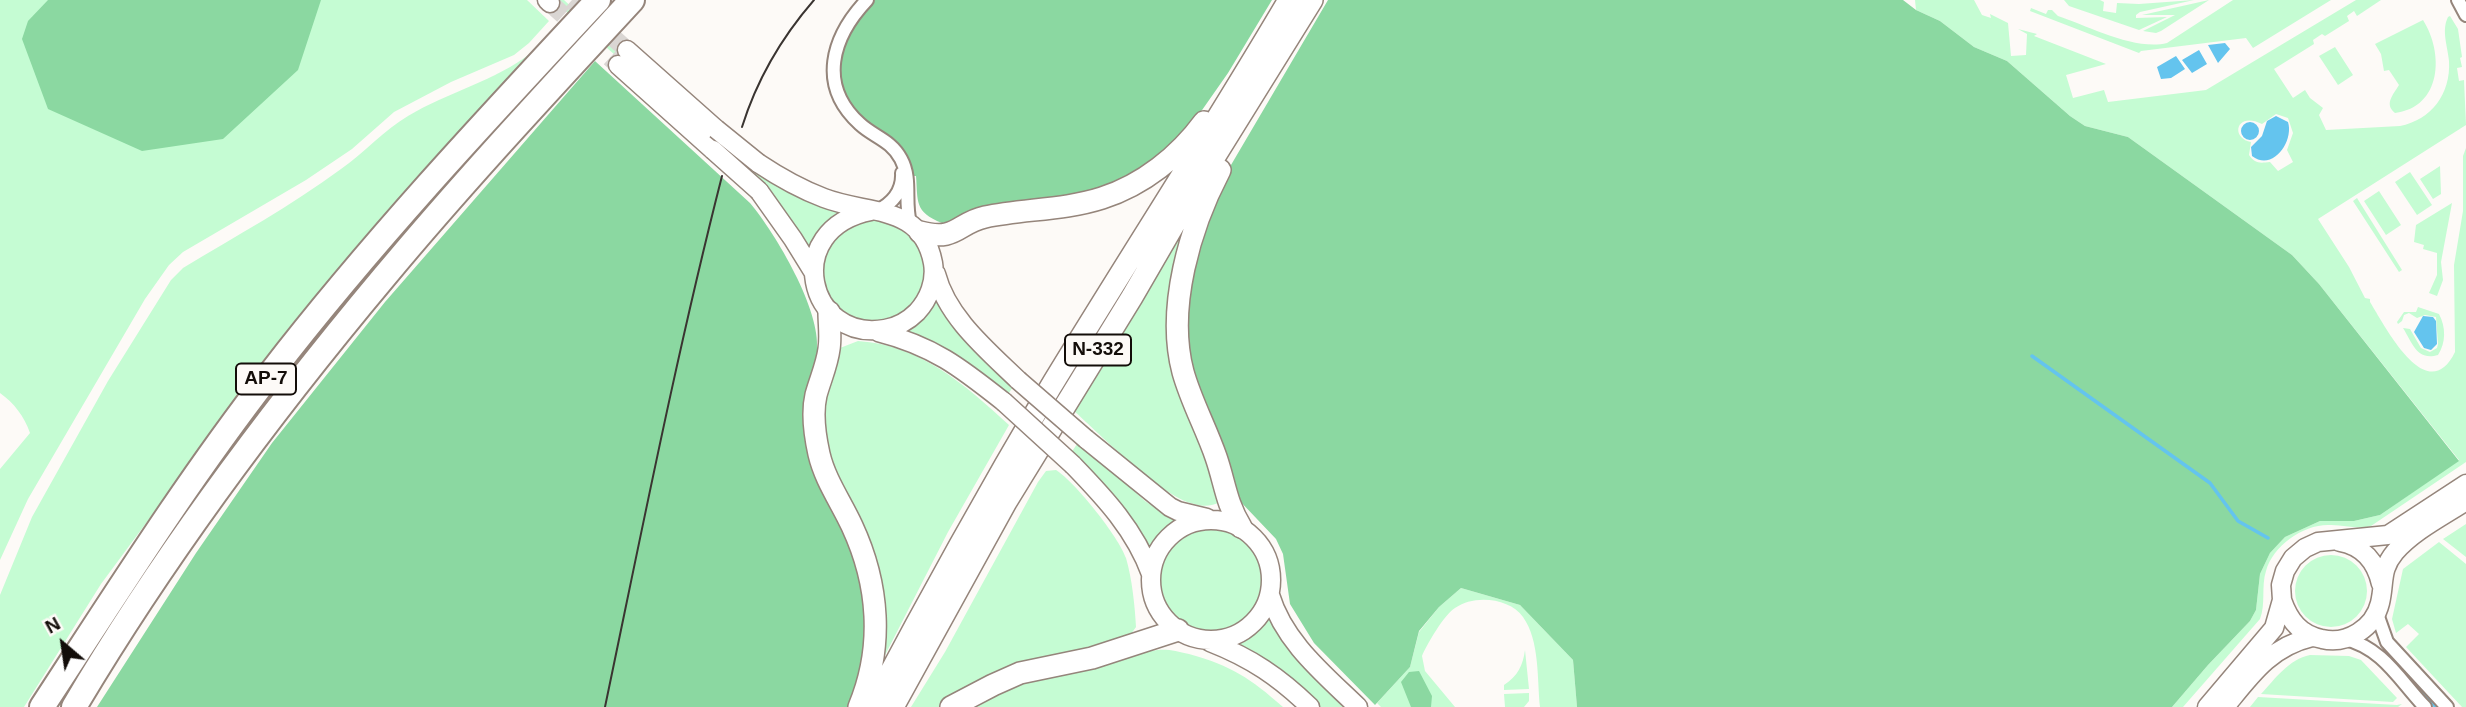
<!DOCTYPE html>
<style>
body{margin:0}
#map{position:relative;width:2466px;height:707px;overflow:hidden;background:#fdfaf7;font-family:Arial,sans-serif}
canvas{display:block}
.north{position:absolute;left:28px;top:609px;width:70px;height:70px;-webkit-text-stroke:5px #fdfaf7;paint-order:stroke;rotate:331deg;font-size:19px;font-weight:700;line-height:28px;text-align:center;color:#130d09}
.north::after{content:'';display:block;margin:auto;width:24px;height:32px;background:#130d09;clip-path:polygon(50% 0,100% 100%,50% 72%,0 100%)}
</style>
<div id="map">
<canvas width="2466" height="707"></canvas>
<div class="north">N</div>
</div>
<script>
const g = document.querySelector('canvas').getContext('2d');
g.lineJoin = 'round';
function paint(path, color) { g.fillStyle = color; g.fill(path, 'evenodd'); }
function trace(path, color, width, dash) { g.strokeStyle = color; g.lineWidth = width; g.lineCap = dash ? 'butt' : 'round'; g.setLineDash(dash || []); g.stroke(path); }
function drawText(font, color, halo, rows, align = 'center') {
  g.font = font + ' Arial,sans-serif'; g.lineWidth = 7; g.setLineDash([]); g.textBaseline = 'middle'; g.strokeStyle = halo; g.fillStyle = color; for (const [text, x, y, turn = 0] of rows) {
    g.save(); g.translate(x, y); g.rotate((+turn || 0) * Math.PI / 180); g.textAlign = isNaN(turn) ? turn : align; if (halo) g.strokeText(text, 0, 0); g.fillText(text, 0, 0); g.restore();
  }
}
paint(new Path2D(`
 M0,0H527L549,21L529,43L514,55L451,82L394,112L352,149L306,180L183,252L169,265L145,299L28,499L0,560V469L30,433C24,416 14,403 0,393Z
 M553,0H564L638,68L841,212C823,222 814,236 808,255L750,175Z
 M1915,0H1974L1982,15L1991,18L1990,14L2008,23L2011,56L2026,55L2027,34L2018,29L2037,34L2034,36L2106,64L2066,75L2073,98L2104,90L2108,102L2206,90L2356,0H2381L2357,16L2354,11L2347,16L2349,21L2325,36L2322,34L2313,40L2314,44L2274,69L2293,98L2305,90L2310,98L2323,108L2319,115L2326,130L2400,126C2431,120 2451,94 2449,61C2448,47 2441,31 2448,17L2450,16L2458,29L2462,57L2460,58L2462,67L2457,68L2459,81L2464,80L2466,125L2318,219L2349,267L2365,298L2370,299V302C2385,326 2427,409 2455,352L2454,265L2463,211V156L2466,148V462L2371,526C2356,530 2343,524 2328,525C2302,525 2273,546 2266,571C2261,586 2266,604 2260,619L2183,707H2172L2208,665L2250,621L2256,610L2260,574L2270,553L2285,537L2320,521H2354L2380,515L2459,460L2319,284L2292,255L2128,137L2085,126L2070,116L2007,61L1974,47L1940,21L1916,10ZM2276,114L2288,118L2293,133L2287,150L2293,162L2278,171L2270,162C2260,163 2255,164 2249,155L2251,142C2230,138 2236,111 2262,124Z
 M2064,0H2100L2104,2L2103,11L2116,13L2117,3L2139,4L2194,0L2140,12L2136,15V18L2167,17L2139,30L2069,6Z
 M2209,0L2161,31L2156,33L2143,31L2175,15H2142Z
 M2233,0H2331L2253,48L2246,38L2141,51L2139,53L2030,11L2031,8L2046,14L2048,10H2052L2058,16C2088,26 2135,51 2167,43Z
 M2423,20C2444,53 2442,107 2395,113C2384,104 2393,95 2399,85L2389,70L2384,71L2381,54L2375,44Z
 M2335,47L2353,75L2338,85L2319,56Z
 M531,53L220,423L101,584L24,707H0V595L32,517L108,381L171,280L183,268C236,236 291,206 341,169C364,153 384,130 408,116C448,92 495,81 531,53Z
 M2440,166L2441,194L2433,199L2420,179Z
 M2410,172L2432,205L2417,215L2395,182Z
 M2379,191L2401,225L2386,235L2364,201Z
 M2357,198L2402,270L2399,272L2353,201Z
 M2452,203L2441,262L2443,280L2437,296L2429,293L2437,275V253L2423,249L2424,245L2414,242L2416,225Z
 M821 270a52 52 0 1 1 104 0a52 52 0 1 1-104 0Z
 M1180,236L1184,239L1221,502C1212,506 1203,507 1194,504C1160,496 1101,435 1073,410Z
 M936,296L1014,385L1007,396L901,330Z
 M2418,307L2439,314C2446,327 2446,343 2438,355C2417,361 2413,344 2403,328L2410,329L2421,348L2430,352L2437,348L2438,344L2436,317L2425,315L2417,318L2409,313L2404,315L2402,321L2398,324L2397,322L2404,312H2416Z
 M858,341C921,345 965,385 1009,425L948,532L881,663L833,479L820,405L840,348Z
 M1079,441L1145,501L1157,509L1183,520L1169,527L1150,551L1071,453Z
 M1056,470C1075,482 1119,537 1126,558C1132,578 1135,607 1136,627L1131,634L952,697L939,707H911L945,652L1038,482L1046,471Z
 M2466,524V557L2443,539Z
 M1158 581a53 53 0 1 1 106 0a53 53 0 1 1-106 0Z
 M2439,542L2466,564V707H2462L2406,647L2419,634L2408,624L2396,633L2392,619L2403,569Z
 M2295 591a36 36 0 1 1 72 0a36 36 0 1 1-72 0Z
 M1461,588L1520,605L1573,660L1577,707H1540C1537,679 1540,641 1523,617C1510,598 1474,594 1455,608C1444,615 1427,644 1422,656L1425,671L1455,707H1381L1377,703L1410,667L1419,632L1439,607Z
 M1269,613L1346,707H1319L1295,683L1233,643L1253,632Z
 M1150,647L1151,651C1166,648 1175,651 1189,654C1232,666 1250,678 1283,707H960L1007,684Z
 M1525,650L1529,689L1504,690V685C1518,676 1523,665 1525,650Z
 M2310,655L2349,656L2361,660L2397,698L2393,702L2261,694C2275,679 2289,659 2310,655Z
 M1529,693V701L1524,707H1502H1505L1504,694Z
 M2258,697L2397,705L2402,704L2398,707H2250Z`), '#c5fcd3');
paint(new Path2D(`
 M48,0H321L298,70L223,139L142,151L48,109L22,39L28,21Z
 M875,0H1272L1228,73L1193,123L1167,153L1105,191L942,223C914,212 918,201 916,176H911C877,137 822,95 846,39C849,32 851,24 856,19C861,12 869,6 875,0Z
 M1328,0H1903L1916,10L1940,21L1974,47L2007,61L2070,116L2085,126L2128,137L2292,255L2319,284L2459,461L2380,515L2354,521H2320L2285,537L2270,553L2260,574L2256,610L2250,621L2208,665L2172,707H1577L1573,660L1520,605L1461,588L1439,607L1419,631L1410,667L1375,705L1314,643L1290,604L1283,554L1276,539L1237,498L1188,364L1185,293L1221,182Z
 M595,61L750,203C776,234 821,310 817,350L822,352L810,399L861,575L867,642L851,707H97L196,553L272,443L385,302Z
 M1419,671L1432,696L1431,707H1411L1401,682L1409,672Z`), '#8bd8a1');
paint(new Path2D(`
 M2225,43L2230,49L2218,63L2208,45Z
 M2199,50L2207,64L2192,73L2182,60Z
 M2176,56L2185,69L2171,78L2161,79L2157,67Z
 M2276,116L2288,122C2294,141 2273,172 2252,156L2251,147L2262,136L2267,121Z
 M2241 131a9 9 0 1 1 18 0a9 9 0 1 1-18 0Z
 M2423,316L2433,317L2436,321L2437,344L2431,350L2424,348L2414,332Z`), '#64c4ee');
trace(new Path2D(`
 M2032,356L2210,483L2238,521L2268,538
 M2407,676L2436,707`), '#64c4ee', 3.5);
trace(new Path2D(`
 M572,0L627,50
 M550,3L618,65`), '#dad6d3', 18, [18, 9]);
const minor = new Path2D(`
 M867,0C832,37 817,85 860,124C874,137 891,140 901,159C912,179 904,201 910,223
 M2458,0L2466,15
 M877,211C893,203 903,191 902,173
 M2376,611L2387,642L2447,707
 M2345,639C2383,648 2400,681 2425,707`);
const secondary = new Path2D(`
 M547,0L550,3
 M627,50L716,129
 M618,65L713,150
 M758,163C779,177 800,189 824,198C868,215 922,204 933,263C936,281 929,299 917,312C908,321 897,327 885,329C808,343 780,229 871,211
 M759,191L793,239L814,273
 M936,274C947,317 987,350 1018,380
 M878,332C933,346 960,367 1004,402
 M1086,439L1170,507L1178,511L1207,518
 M1073,465C1105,498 1135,530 1151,574
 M1151 580a60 60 0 1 1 120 0a60 60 0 1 1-120 0Z
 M2340,542C2363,546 2376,562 2381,584
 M1270,595C1284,642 1324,674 1358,707
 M2282,600C2289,620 2300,635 2322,639C2347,645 2374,628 2380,603C2385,582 2380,570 2395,552C2413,531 2443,516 2466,501
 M1210,642C1251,658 1279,677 1310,707
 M2207,707L2274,628L2282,600L2281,585L2285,571L2293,558L2305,548L2318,542L2388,535L2466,484
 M2225,707C2251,675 2270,647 2312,637`);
const trunk = new Path2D(`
 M1220,170C1190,227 1166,308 1183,372C1191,401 1206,428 1216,457C1225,483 1226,503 1241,527
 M920,232C957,242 957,223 985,217C1023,209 1065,210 1102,198C1143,185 1179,156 1204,122
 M829,312C829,324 831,337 829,349C827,365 820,380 816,395C812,412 815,436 819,454C825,480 841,502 852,526C879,584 884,647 859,707
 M872,707C929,599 988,493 1050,388C1129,258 1212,131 1289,0
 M893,707L1006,502L1132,297L1194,190L1312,0
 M951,707L993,685L1020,673L1092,658L1178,630`);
const motorway = new Path2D(`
 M42,707C116,594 187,481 270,374C371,243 485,121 598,0
 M74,707C164,555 271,412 384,277C463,182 548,91 632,0`);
trace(minor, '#95857b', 16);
trace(secondary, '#95857b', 21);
trace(trunk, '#95857b', 24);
trace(motorway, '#95857b', 28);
trace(minor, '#fff', 12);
trace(secondary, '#fff', 18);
trace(trunk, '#fff', 21);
trace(motorway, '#fff', 24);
trace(new Path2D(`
 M742,127C757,79 781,38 814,0
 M605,707C642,530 677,352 722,176`), '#3a3431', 2);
const secondaryBridge = new Path2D(`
 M716,129L758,163
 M713,150L759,191
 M1018,380L1086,439
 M1004,402L1073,465`);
trace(secondaryBridge, '#95857b', 21, []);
trace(secondaryBridge, '#fff', 18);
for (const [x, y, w] of [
 [1098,350,66],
 [266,379,60]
]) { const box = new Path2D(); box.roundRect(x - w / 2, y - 15.5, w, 31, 5); g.fillStyle = '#fdfaf7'; g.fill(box); trace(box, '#130d09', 2); }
drawText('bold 19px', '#130d09', null, [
 ["N-332",1098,350],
 ["AP-7",266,379]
]);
</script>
